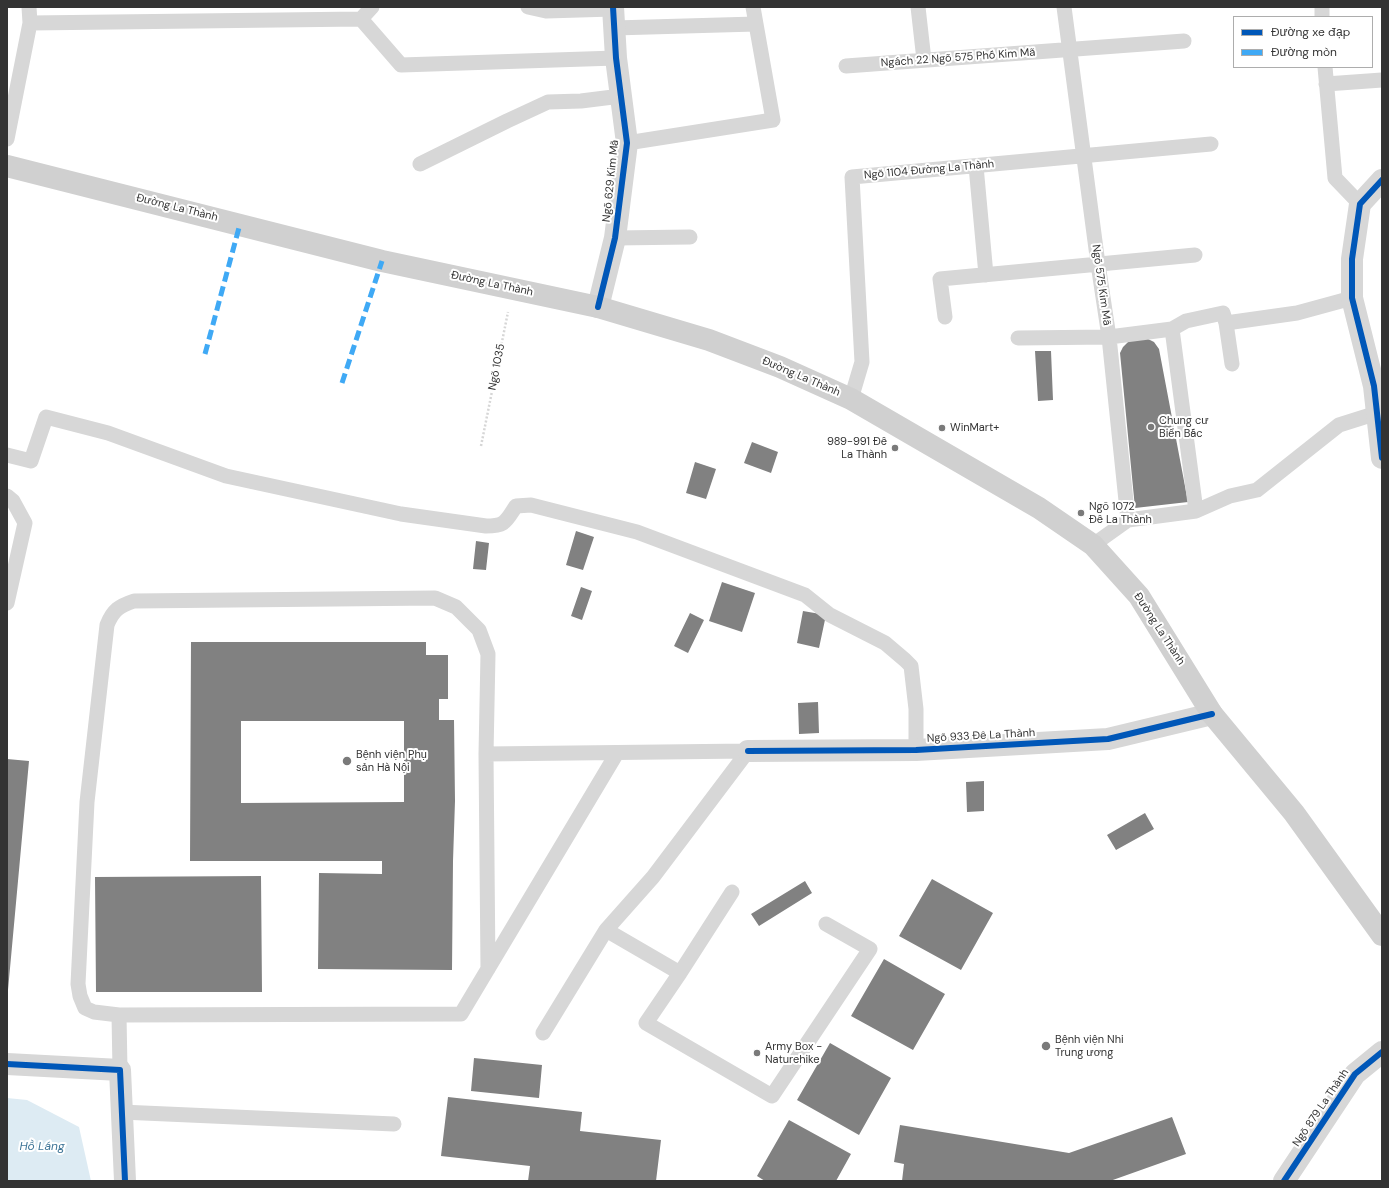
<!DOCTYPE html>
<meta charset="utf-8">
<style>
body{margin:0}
#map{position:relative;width:1389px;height:1188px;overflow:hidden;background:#fff;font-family:"DM Sans",sans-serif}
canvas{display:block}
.frame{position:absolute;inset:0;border:8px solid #333;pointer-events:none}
.legend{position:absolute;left:1233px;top:16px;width:140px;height:52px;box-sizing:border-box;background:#fff;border:1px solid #adadad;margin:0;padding:5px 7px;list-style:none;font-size:12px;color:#333}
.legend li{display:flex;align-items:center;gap:8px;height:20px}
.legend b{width:20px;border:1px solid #adadad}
</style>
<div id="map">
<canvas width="1389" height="1188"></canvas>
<div class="frame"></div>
<ul class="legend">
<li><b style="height:5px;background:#0057b8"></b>Đường xe đạp</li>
<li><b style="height:5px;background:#3fa9f5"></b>Đường mòn</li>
</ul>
</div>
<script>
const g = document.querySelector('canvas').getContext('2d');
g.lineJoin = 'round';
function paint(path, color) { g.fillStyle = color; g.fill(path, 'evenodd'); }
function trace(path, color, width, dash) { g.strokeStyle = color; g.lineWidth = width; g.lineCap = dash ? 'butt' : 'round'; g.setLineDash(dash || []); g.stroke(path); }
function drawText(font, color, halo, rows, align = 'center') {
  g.font = font + ' "DM Sans",sans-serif'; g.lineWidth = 4; g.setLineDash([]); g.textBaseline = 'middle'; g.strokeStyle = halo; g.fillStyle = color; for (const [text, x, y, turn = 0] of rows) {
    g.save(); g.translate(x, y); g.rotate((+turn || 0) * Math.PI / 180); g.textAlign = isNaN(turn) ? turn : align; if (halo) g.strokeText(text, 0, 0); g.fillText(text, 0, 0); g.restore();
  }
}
paint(new Path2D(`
 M7,1098L27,1100L79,1127L91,1181H7Z`), '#ddebf3');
paint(new Path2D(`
 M1146,338L1154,342L1159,349L1188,502L1135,508L1120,353L1123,347L1129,341Z
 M1035,351H1051L1053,400L1038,401Z
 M752,442L778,452L771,473L744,463Z
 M695,462L716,469L706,499L686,493Z
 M576,531L594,537L583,570L566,565Z
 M476,541L489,543L486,570L473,569Z
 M722,582L755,593L742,632L709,621Z
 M581,587L592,591L582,620L571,616Z
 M803,611L826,615L819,648L797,643Z
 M690,613L704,620L688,653L674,646Z
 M191,642H426V655H448V699H439V720H454L455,801L453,861L452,970L318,969L319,873L382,874V861H190ZM241,721H404V802L241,803Z
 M818,702L819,733L799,734L798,703Z
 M7,759L29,761L8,990H7Z
 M984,781V811L967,812L966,782Z
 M1145,813L1154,829L1116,850L1107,835Z
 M261,876L262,992H96L95,877Z
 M932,879L993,913L961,970L899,936Z
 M805,881L812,893L759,926L751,914Z
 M884,959L945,994L913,1050L851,1016Z
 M830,1043L891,1078L859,1135L797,1100Z
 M474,1058L542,1065L539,1098L471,1091Z
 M448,1097L582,1112L580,1131L661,1140L656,1181H528L530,1166L441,1156Z
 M1172,1117L1186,1154L1110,1181H902L904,1164L894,1162L900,1125L1069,1153Z
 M789,1120L851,1154L836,1181H765L757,1176Z`), '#818181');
trace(new Path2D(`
 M481,446L508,312`), '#d6d6d6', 2.5, [2, 2]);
trace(new Path2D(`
 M528,7L546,11L613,9
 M918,7L924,60
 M1064,7L1098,264L1109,337L1128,520L1093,545
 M1322,7V17
 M361,19L372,7
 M30,23L361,19L401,65L616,58
 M614,28L756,24
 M846,66L1184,41
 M1325,67L1335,178L1360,204
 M1326,84L1382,80
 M7,139L30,23L29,7
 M627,143L773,120L753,7
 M420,164L507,121L548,102L581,101L621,96
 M976,166L986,275
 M615,238L690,237
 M945,317L940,279L1195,255
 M1226,323L1232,364
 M1172,329L1196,511
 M1018,338L1109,337L1172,329L1186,321L1223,313L1226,323L1297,313L1352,298
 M851,399L862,362L852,177L1211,144
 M7,455L31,461L46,417L108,433L226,476L401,514L486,526C506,526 506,521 516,506L531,505L637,532L805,595L830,615L885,643L905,660L911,666L916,709V750
 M7,496L13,501L25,523L7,603
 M1128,520L1196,511L1230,496L1257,490L1339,425L1377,413
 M748,751L653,877L606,930L680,973L646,1023L772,1096L870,949L826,924
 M486,754L748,751
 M488,969L486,754L488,654L479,630L456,607L435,598L134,601C119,606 113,610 107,625L87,802L78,984L80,996L85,1008L94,1012L119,1015L461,1014L617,753
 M680,973L732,892
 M119,1015L120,1070
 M543,1033L606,930
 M121,1112L394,1124`), '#d7d7d7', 15);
trace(new Path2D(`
 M1382,180L1360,204L1352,259V298L1374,386L1382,458
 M598,307L615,238L627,143L616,58L613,7
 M748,751L916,750L1108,739L1212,714
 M7,1064L120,1070L125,1181
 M1284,1181L1355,1074L1382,1052`), '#d7d7d7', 22);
trace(new Path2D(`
 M7,166L382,261L598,307L709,340L780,367L851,399L1039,508L1093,545L1139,596L1212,714L1294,813L1382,935`), '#d0d0d0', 22);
trace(new Path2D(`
 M205,354L240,224
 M342,383L382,261`), '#3fa9f5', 5, [10, 5]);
trace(new Path2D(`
 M1382,180L1360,204L1352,259V298L1374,386L1382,458
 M598,307L615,238L627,143L616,58L613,7
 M748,751L916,750L1108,739L1212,714
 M7,1064L120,1070L125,1181
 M1284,1181L1355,1074L1382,1052`), '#0057b8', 6);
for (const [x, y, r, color] of [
 [1151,427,4,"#7a7a7a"],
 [942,428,4,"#7a7a7a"],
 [895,448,4,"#7a7a7a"],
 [1081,513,4,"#7a7a7a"],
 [347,761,5,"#7a7a7a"],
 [1046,1046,5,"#7a7a7a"],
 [757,1053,4,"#7a7a7a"]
]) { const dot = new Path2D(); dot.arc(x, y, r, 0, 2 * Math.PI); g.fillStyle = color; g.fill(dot); trace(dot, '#fff', 1.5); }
drawText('11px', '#333', '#fff', [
 ["Ngách 22 Ngõ 575 Phố Kim Mã",958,58,-4],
 ["Ngõ 1104 Đường La Thành",929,170,-5],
 ["Ngõ 629 Kim Mã",611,181,-84],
 ["Đường La Thành",177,208,14],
 ["Đường La Thành",492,284,12],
 ["Ngõ 575 Kim Mã",1101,285,82],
 ["Ngõ 1035",497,367,-79],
 ["Đường La Thành",801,377,23],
 ["Đường La Thành",1159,629,57],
 ["Ngõ 933 Đê La Thành",981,736,-3],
 ["Ngõ 879 La Thành",1321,1108,-56]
]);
drawText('11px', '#333', '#fff', [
 ["Chung cư",1159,421],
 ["Biển Bắc",1159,434],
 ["WinMart+",950,428],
 ["989-991 Đê",887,442,"right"],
 ["La Thành",887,455,"right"],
 ["Ngõ 1072",1089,507],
 ["Đê La Thành",1089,520],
 ["Bệnh viện Phụ",356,755],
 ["sản Hà Nội",356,768],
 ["Bệnh viện Nhi",1055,1040],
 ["Trung ương",1055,1053],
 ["Army Box -",765,1047],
 ["Naturehike",765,1060]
], 'left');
drawText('italic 12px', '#3f7597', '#fff', [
 ["Hồ Láng",42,1147]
]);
</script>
